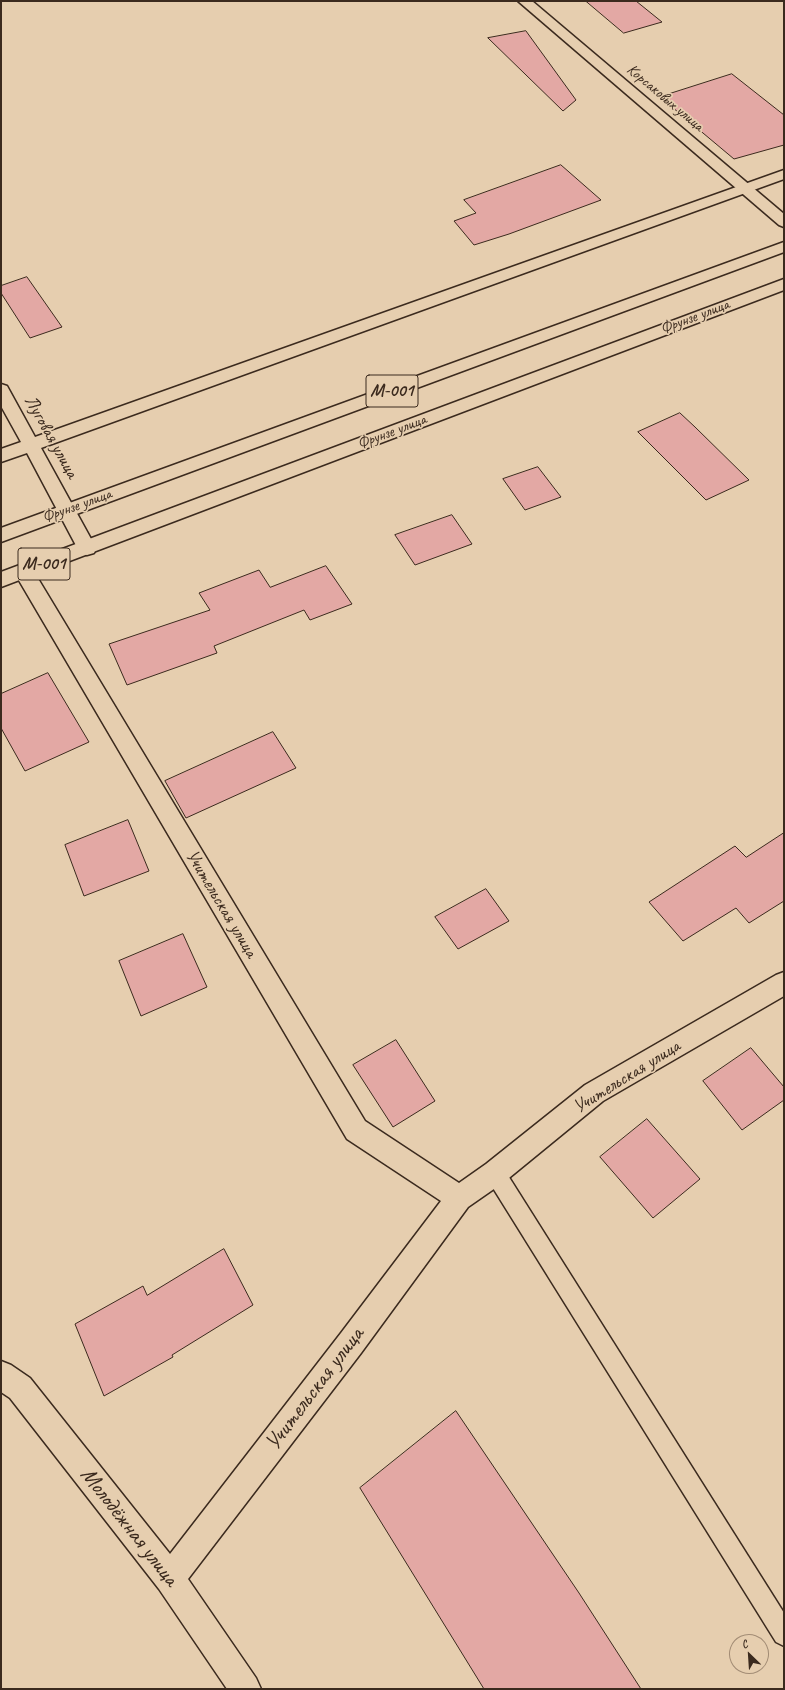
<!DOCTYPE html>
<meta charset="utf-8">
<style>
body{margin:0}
#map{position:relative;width:785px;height:1690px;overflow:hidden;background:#e6ceaf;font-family:Caveat,sans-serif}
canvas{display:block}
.frame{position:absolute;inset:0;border:2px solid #3b2a1e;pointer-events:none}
.north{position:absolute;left:729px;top:1634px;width:40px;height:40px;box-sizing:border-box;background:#e6ceaf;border:1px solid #a28c75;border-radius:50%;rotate:335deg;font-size:11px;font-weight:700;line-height:16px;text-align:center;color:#3b2a1e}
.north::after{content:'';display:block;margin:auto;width:14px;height:18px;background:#3b2a1e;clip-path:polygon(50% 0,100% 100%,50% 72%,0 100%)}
</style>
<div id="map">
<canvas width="785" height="1690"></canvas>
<div class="frame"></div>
<div class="north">С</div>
</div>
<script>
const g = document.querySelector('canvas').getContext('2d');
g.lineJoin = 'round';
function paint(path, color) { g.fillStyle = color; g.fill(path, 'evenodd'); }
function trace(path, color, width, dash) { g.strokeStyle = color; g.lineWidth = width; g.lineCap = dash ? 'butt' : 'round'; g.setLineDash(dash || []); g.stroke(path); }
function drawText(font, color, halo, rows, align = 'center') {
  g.font = font + ' Caveat,sans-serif'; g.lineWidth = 3.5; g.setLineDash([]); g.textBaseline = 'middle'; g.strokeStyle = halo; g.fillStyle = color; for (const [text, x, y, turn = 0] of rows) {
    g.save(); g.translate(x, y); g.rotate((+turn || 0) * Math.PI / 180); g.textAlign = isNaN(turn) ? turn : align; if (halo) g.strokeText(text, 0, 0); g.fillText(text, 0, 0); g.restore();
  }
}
const building = new Path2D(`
 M586,1H636L662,22L624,33Z
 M526,31L576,100L563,111L488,38Z
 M732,74L784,115V145L734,159L660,97Z
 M561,165L601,200L509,234L474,245L454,221L476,213L464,200Z
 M27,277L62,327L30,338L1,293V286Z
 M680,413L695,427L749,480L706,500L638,432Z
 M538,467L561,497L525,510L503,479Z
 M452,515L472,544L415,565L395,535Z
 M326,566L352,604L310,620L304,610L214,646L217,653L127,685L109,644L210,610L199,593L259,570L270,587Z
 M48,673L89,742L25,771L1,728V694Z
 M273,732L296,768L186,818L165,781Z
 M128,820L149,871L84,896L65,845Z
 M784,833V901L749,923L736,908L683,941L649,902L735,846L746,857Z
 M486,889L509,921L458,949L435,917Z
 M183,934L207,987L141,1016L119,961Z
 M396,1040L435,1101L393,1127L353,1065Z
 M751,1048L784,1087V1100L742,1130L703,1081Z
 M647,1119L700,1179L653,1218L600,1157Z
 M224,1249L253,1305L172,1355L173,1357L104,1396L75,1324L143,1286L147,1295Z
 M456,1411L579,1593L641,1689H484L360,1488Z`);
paint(building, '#e3a8a4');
trace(building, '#3b2a1e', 1);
const lane = new Path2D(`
 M495,1163L502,1166L784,1613V1646L776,1642L488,1180L485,1173L488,1166Z`);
const street = new Path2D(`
 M784,170V179L41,448L96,548L94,553L87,555L80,553L27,453L1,462V449L21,442L1,406V384L7,386L35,437Z
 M24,565L31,567L365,1121L459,1183L486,1164L585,1085L776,975L784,972V996L603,1101L504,1182L468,1207L361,1353L188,1579L256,1678L261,1689H227L159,1589L10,1398L1,1392V1361L11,1365L30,1378L170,1554L341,1333L441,1201L347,1139L17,577L14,572L17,567Z`);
const secondary = new Path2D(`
 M518,1H532L784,214V227L779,225Z`);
const primary = new Path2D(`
 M784,242V252L1,542V528Z
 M784,279V290L1,587V572Z`);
trace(lane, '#3b2a1e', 3);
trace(street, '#3b2a1e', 3);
trace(secondary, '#3b2a1e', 3);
trace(primary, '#3b2a1e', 3);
paint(lane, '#e6ceaf');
paint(street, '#e6ceaf');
paint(secondary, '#e6ceaf');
paint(primary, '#e6ceaf');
drawText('16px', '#3b2a1e', '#e6ceaf', [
 ["Корсаковых улица",665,98,40],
 ["Фрунзе улица",695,317,-21],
 ["Фрунзе улица",392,432,-21],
 ["Фрунзе улица",77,506,-20]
]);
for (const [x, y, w] of [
 [392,391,52],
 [44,564,52]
]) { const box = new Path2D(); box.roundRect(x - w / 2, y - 16, w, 32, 3); g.fillStyle = '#e6ceaf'; g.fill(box); trace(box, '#3b2a1e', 1); }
drawText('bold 18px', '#3b2a1e', null, [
 ["M-001",392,391],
 ["M-001",44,564]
]);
drawText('19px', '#3b2a1e', '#e6ceaf', [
 ["Луговая улица",51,437,61],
 ["Учительская улица",221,904,59],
 ["Учительская улица",627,1077,-32]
]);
drawText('23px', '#3b2a1e', '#e6ceaf', [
 ["Учительская улица",315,1389,-53],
 ["Молодёжная улица",129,1527,52]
]);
</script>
